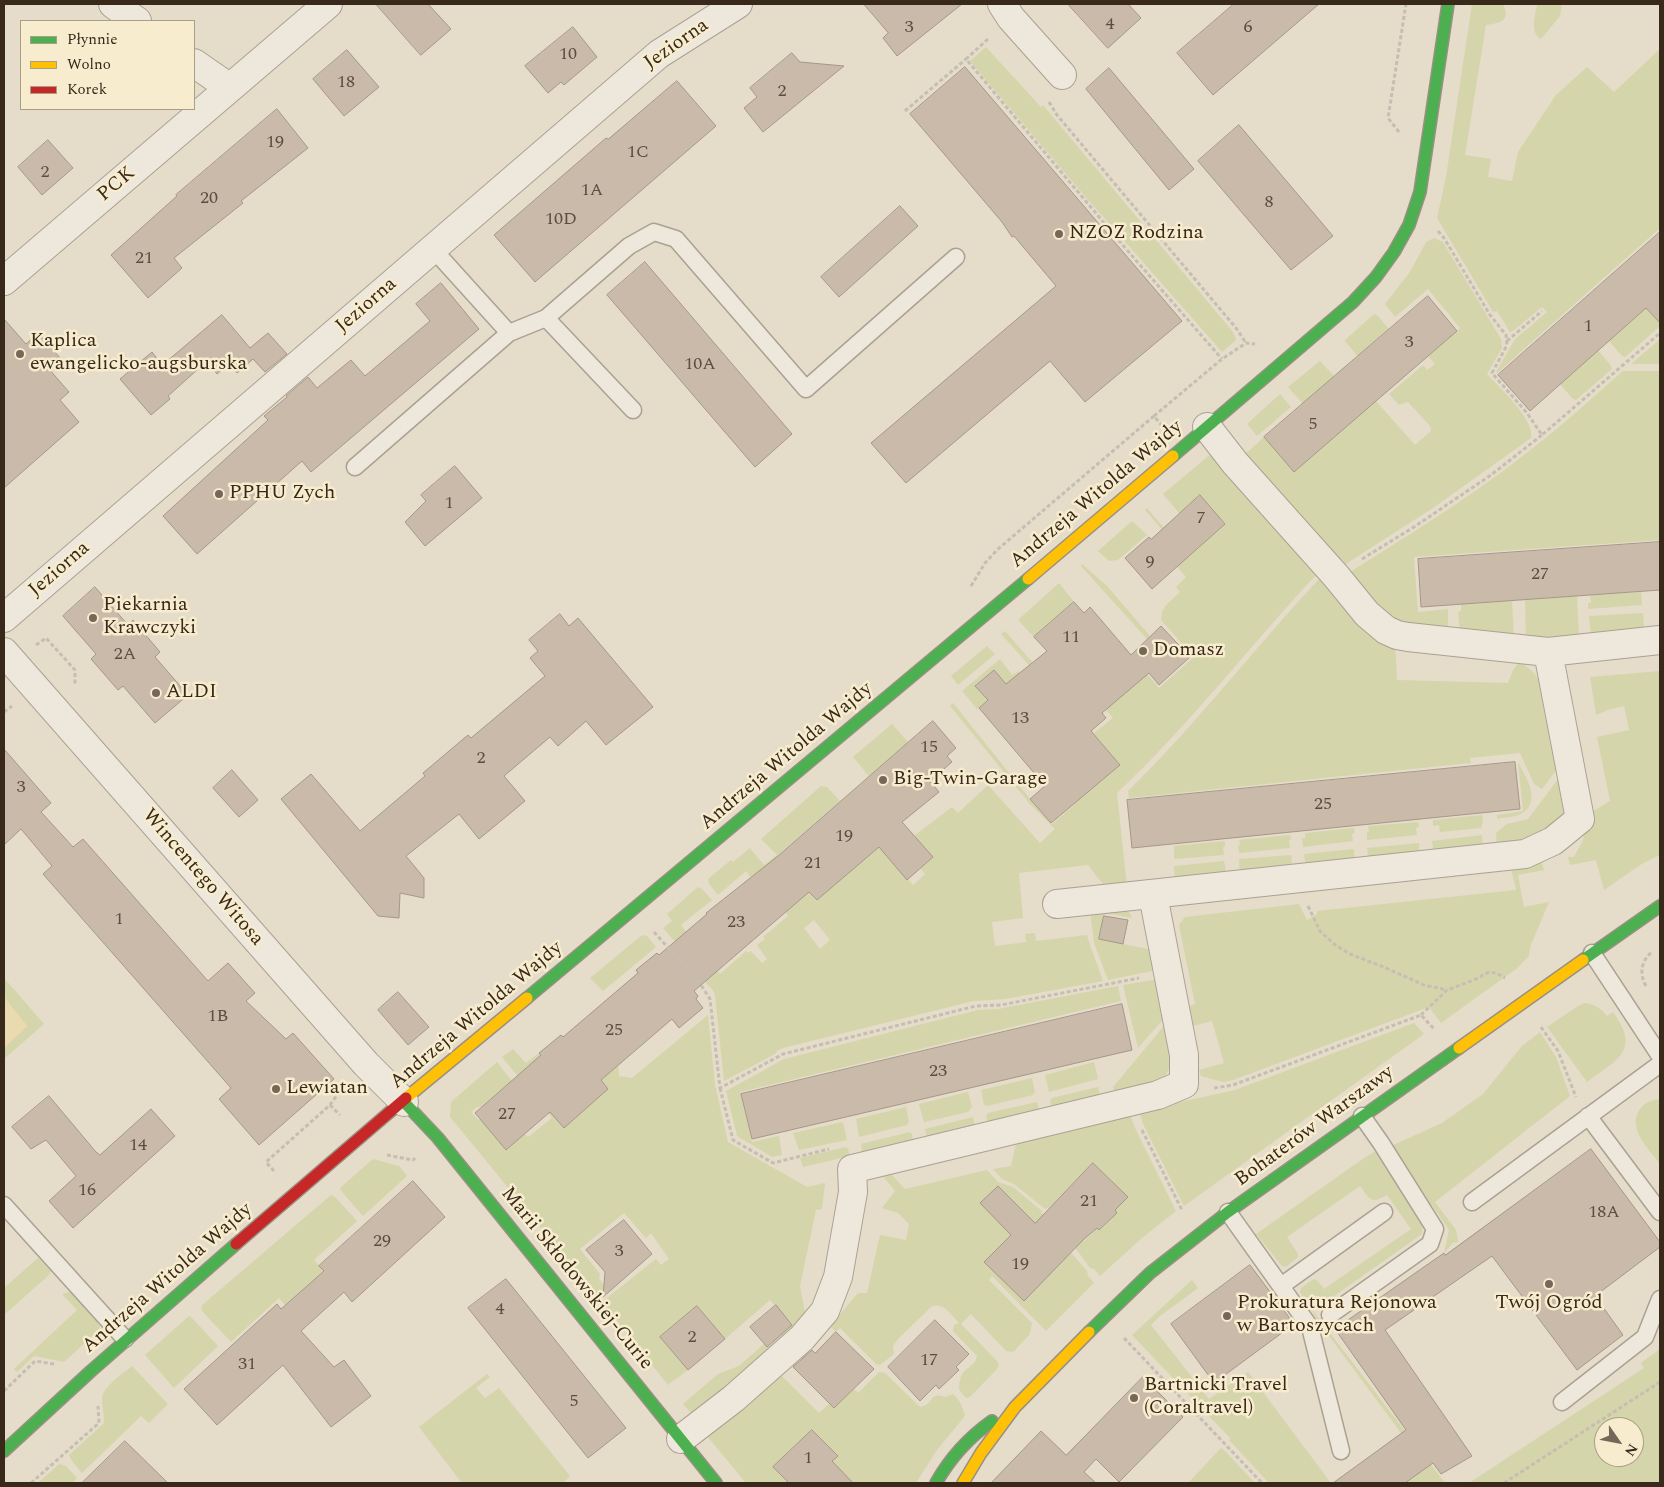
<!DOCTYPE html>
<meta charset="utf-8">
<style>
body{margin:0}
#map{position:relative;width:1664px;height:1487px;overflow:hidden;background:#e5dcc9;font-family:Spectral,serif}
canvas{display:block}
.frame{position:absolute;inset:0;border:5px solid #38291b;pointer-events:none}
.legend{position:absolute;left:20px;top:20px;width:175px;height:90px;box-sizing:border-box;background:#f7ecce;border:1px solid #ab9e86;margin:0;padding:6px 9px;list-style:none;font-size:15px;color:#38291b}
.legend li{display:flex;align-items:center;gap:10px;height:25px}
.legend b{width:25px;border:1px solid #ab9e86}
.north{position:absolute;left:1594px;top:1417px;width:50px;height:50px;box-sizing:border-box;background:#f7ecce;border:1px solid #ab9e86;border-radius:50%;rotate:123deg;font-size:14px;font-weight:700;line-height:20px;text-align:center;color:#38291b}
.north::after{content:'';display:block;margin:auto;width:18px;height:22px;background:#756858;clip-path:polygon(50% 0,100% 100%,50% 72%,0 100%)}
</style>
<div id="map">
<canvas width="1664" height="1487"></canvas>
<div class="frame"></div>
<ul class="legend">
<li><b style="height:6px;background:#4caf50"></b>Płynnie</li>
<li><b style="height:6px;background:#ffc107"></b>Wolno</li>
<li><b style="height:6px;background:#c62828"></b>Korek</li>
</ul>
<div class="north">N</div>
</div>
<script>
const g = document.querySelector('canvas').getContext('2d');
g.lineJoin = 'round';
function paint(path, color) { g.fillStyle = color; g.fill(path, 'evenodd'); }
function trace(path, color, width, dash) { g.strokeStyle = color; g.lineWidth = width; g.lineCap = dash ? 'butt' : 'round'; g.setLineDash(dash || []); g.stroke(path); }
function drawText(font, color, halo, rows, align = 'center') {
  g.font = font + ' Spectral,serif'; g.lineWidth = 5; g.setLineDash([]); g.textBaseline = 'middle'; g.strokeStyle = halo; g.fillStyle = color; for (const [text, x, y, turn = 0] of rows) {
    g.save(); g.translate(x, y); g.rotate((+turn || 0) * Math.PI / 180); g.textAlign = isNaN(turn) ? turn : align; if (halo) g.strokeText(text, 0, 0); g.fillText(text, 0, 0); g.restore();
  }
}
paint(new Path2D(`
 M1472,4H1503C1511,21 1500,23 1486,25L1465,155L1491,159L1488,177L1512,181L1518,152L1556,95L1587,67L1614,92L1660,49V228L1497,373L1496,372L1515,339L1547,312L1542,307L1513,331L1510,332L1497,311L1493,312L1437,218L1446,177Z
 M1537,4H1562L1560,16L1541,39C1529,33 1536,14 1537,4Z
 M986,47L1041,107L1043,105L1233,332L1236,340L1222,352L1083,194L970,61Z
 M1434,238L1443,242L1501,339L1502,348L1487,374C1499,387 1535,420 1531,438L1433,508L1341,567L1242,455L1250,450L1264,437L1294,472L1361,414L1303,404L1288,387L1320,361L1334,376L1345,366L1415,445L1431,431L1430,426L1408,402L1399,405L1389,394L1423,365L1427,370L1435,364L1428,356L1460,328L1428,289L1395,317L1385,304L1410,272L1426,242Z
 M1646,308L1660,323L1659,327L1625,357L1622,356L1609,341Z
 M1374,314L1377,315L1389,329L1361,354L1387,391L1345,341V340Z
 M1660,339V364H1631Z
 M1598,350L1611,366L1612,369L1576,400L1573,399L1560,384Z
 M1623,371H1660V540L1414,557L1418,612L1448,609V632L1394,623L1347,574C1407,536 1468,499 1524,455C1558,429 1590,400 1623,371Z
 M1280,394L1291,407L1257,436L1247,424Z
 M1212,453L1318,573C1250,645 1190,725 1117,793L1127,887L1106,888L1088,865L1019,873L1023,918L992,922L995,946L1026,942L1025,934L1035,933L1036,941L1087,935L1089,942L1103,981L1005,999L974,1001L783,1048L777,1051L775,1054L724,1081L715,995L712,989L685,962L689,958L663,928L672,921L667,914L698,887L702,889L712,900L681,925L720,974L746,951L748,953L751,951L762,963L767,959L757,945L765,939L763,937L788,916L753,875L750,877L746,871L718,895L709,884L708,879L731,860L733,862L750,848L764,865L777,855L761,839L821,786L827,787L840,801L778,855L817,900L879,846L913,885L925,874L920,868L933,857L914,836L952,807L958,813L988,785L1040,843L1055,829L1030,804L950,706L953,703L1030,799L1052,824L1075,804L1053,779L1025,763L1053,740L994,670L975,686L988,700L977,709L962,691L1000,659L1012,675L1019,671L1059,718L1105,778L1120,765L1102,743L1064,704L1001,634L1005,631L1094,733L1113,718L1088,690L1101,633L1107,627L1159,688L1194,657L1161,620L1162,612L1166,605L1180,592L1176,587L1186,577L1170,558L1179,549L1145,510L1147,508L1188,556L1225,524L1200,495L1179,513L1163,494ZM814,920L830,940L820,949L804,928Z
 M1132,521L1147,535L1118,560L1109,561L1098,551Z
 M1082,564L1107,586L1150,636L1147,639L1081,566Z
 M1321,577L1395,644L1397,680L1508,683L1513,670L1520,661L1535,674L1544,689L1561,764L1542,789L1534,784L1520,753L1470,758L1471,763L1129,798L1128,791C1197,724 1255,647 1321,577Z
 M1059,583L1074,602L1034,637L1018,620Z
 M1641,592L1642,605L1588,609V603H1591L1590,595Z
 M1577,596L1579,635L1526,638L1525,600Z
 M1512,601L1514,638L1460,633L1458,612L1461,611V604Z
 M1643,613L1644,630L1591,634L1589,616Z
 M987,646L995,654L958,685L951,676Z
 M1660,671V855L1640,865L1604,890L1596,860L1570,865L1568,857H1574L1583,840L1589,814L1610,801L1597,737L1629,730L1624,706L1608,710L1596,715L1590,677Z
 M892,724L908,742L869,776L853,757Z
 M1518,762C1525,776 1541,799 1524,812C1518,817 1505,817 1497,819V815L1523,811Z
 M1562,774C1563,787 1566,804 1562,818C1560,823 1555,829 1551,834L1497,849L1496,833L1507,824L1528,819Z
 M1482,815L1483,821L1481,828L1440,832L1439,825L1433,826V820Z
 M1418,822L1419,827L1416,828L1417,835L1367,840V832H1369L1368,826Z
 M1354,828L1355,833L1352,834L1353,841L1303,847L1302,838H1305V833Z
 M1290,835L1291,840H1289L1290,848L1239,853L1238,845H1240L1239,840Z
 M1482,835L1483,850L1434,856L1432,841Z
 M1225,841V846L1223,847L1224,855L1174,859V846Z
 M1419,843L1420,857L1369,862L1367,848Z
 M1354,849L1355,863L1306,868L1304,854Z
 M1291,855L1293,870L1240,875L1239,859Z
 M1224,861L1227,877L1175,881L1174,866Z
 M1542,863L1544,870L1518,875L1524,907L1549,902L1530,947L1529,956L1516,969L1441,1023L1429,1007L1233,1080L1223,1082L1201,1076L1199,1070L1224,1063L1212,1021L1189,1027L1185,1008L1195,1004L1179,925L1185,917L1299,904L1307,920L1317,914V911L1516,890L1511,868Z
 M1122,909L1129,912L1132,918L1105,913L1099,939L1148,949L1152,952L1157,970L1108,980L1094,943L1090,911Z
 M642,935L647,936L656,947L603,991L590,978Z
 M4,978L44,1024L4,1059V1048L27,1026L4,997Z
 M1159,979L1167,1015L1138,1048L1123,985Z
 M1118,986L1121,1001L740,1092L752,1142L779,1136L782,1155L772,1157L737,1136L726,1091L784,1059L978,1010L998,1009Z
 M1584,1003C1594,1004 1601,1008 1607,1016L1613,1012C1641,1051 1618,1059 1587,1082L1547,1027L1578,1006Z
 M708,1015L715,1085L728,1142L807,1187L825,1183L822,1209L816,1210L800,1286L806,1318L754,1369L696,1412L691,1413L683,1404L718,1374L739,1366L764,1344L767,1347L792,1324L770,1300L725,1339L697,1306L660,1337L688,1370L668,1385L602,1302L656,1259L661,1265L669,1259L651,1233L646,1238L624,1213L580,1249L600,1274L599,1279L608,1290L599,1298L450,1117L451,1102L497,1062L512,1081L481,1107H477L471,1112L477,1119L481,1120L506,1150L525,1134L528,1137L552,1118L502,1057L513,1049L526,1063L539,1053L586,1108L608,1089L601,1080L618,1065L619,1076L632,1078Z
 M1168,1021C1171,1040 1178,1071 1157,1083C1146,1089 1128,1092 1116,1096L1113,1087Z
 M1414,1023L1424,1034L1184,1206L1143,1124L1139,1111L1235,1090Z
 M1540,1032L1556,1057L1570,1096L1435,1202L1456,1230L1458,1242L1453,1243L1444,1253L1449,1230L1432,1205L1428,1207L1389,1147L1442,1123L1483,1094L1522,1046Z
 M1094,1062L1098,1079L1049,1092L1045,1075Z
 M1032,1078L1035,1092L1033,1095L987,1106L984,1105L981,1090Z
 M1098,1087L1101,1099L1052,1109L1050,1101L1052,1098Z
 M968,1092L972,1107L968,1112L924,1122L919,1104Z
 M1660,1099V1164C1650,1150 1626,1129 1640,1109C1645,1102 1652,1100 1660,1099Z
 M1037,1102L1040,1112L988,1124L986,1116L988,1113Z
 M906,1107L909,1122L907,1125L859,1137L856,1119Z
 M1129,1113L1135,1128L1176,1211L1142,1238L1100,1276L1094,1269L1090,1268L1071,1242L1078,1235L1084,1241L1097,1228L1100,1230L1117,1213L1115,1210L1128,1197L1093,1163L1050,1207L1045,1209L1014,1184L1002,1179L993,1169L1011,1166L1017,1139Z
 M973,1117L975,1127L927,1138L925,1129Z
 M843,1122L847,1140L799,1150L793,1133Z
 M910,1132L912,1134L913,1141L862,1152L861,1144Z
 M846,1147L848,1149L850,1156L803,1167L800,1158Z
 M1378,1150L1423,1224L1422,1234L1313,1311L1445,1483H1405L1413,1477L1389,1442L1401,1433L1318,1321L1300,1292L1301,1288L1314,1279L1317,1280L1324,1289L1411,1229L1387,1195C1370,1205 1370,1199 1360,1186L1287,1237L1298,1254V1257L1286,1267L1282,1266L1256,1234L1367,1156Z
 M373,1159L399,1166L407,1176L363,1216L342,1192L340,1188Z
 M885,1168L905,1189L987,1170L998,1182L1013,1187L1042,1211L1041,1212L1050,1221L1047,1225L1087,1271L1088,1276L1094,1283L1046,1331L992,1276L989,1280L1032,1323L1030,1334L1016,1349V1350L1012,1352L1006,1351L971,1314L961,1324L997,1361L999,1365L997,1369L971,1396L967,1398L964,1396L959,1389C959,1385 960,1380 961,1376C965,1367 976,1366 977,1356L953,1331L954,1325L959,1323C951,1315 943,1301 931,1307L898,1339L893,1346L894,1354L880,1365L876,1364L840,1328L836,1332L830,1326L858,1293H867L880,1235L906,1240L909,1224L898,1213L882,1208L895,1191L879,1171Z
 M331,1195L335,1197L357,1221L314,1260L324,1271L285,1305L279,1298L231,1342L202,1311L201,1306Z
 M38,1258L51,1271L49,1275L4,1315V1288Z
 M1192,1280L1198,1288L1160,1316L1151,1325L1209,1399L1248,1372L1331,1483H1269L1229,1440L1231,1439L1132,1335Z
 M69,1292L73,1293L95,1318L100,1327L98,1331L64,1362L34,1356L17,1372L14,1369L77,1310L62,1294Z
 M189,1316L193,1319L218,1346L174,1388L145,1355Z
 M1660,1349V1483H1469L1644,1368L1641,1363ZM1604,1427H1634V1457H1604Z
 M132,1366L168,1404L149,1423L141,1416L82,1473L72,1461L69,1455L104,1423C104,1415 102,1406 102,1398C104,1385 123,1374 132,1366Z
 M879,1372L885,1373L920,1407C934,1405 929,1391 945,1397L953,1394C961,1401 962,1406 965,1416L937,1450L916,1483H746L707,1436L779,1373L819,1413L829,1404L834,1408L854,1389L858,1393Z
 M487,1374L490,1377L476,1388L485,1398L499,1388L570,1476L563,1483H462L419,1427Z
 M1222,1448L1255,1483H1188L1220,1449Z
 M59,1464L66,1466L77,1478L72,1483H38Z`), '#d5d5ab');
paint(new Path2D(`
 M4,997L27,1026L4,1048Z`), '#eadaaf');
const building = new Path2D(`
 M376,4H428L451,29L421,55Z
 M864,4H962L897,56L883,38L888,33Z
 M1068,4H1128L1141,18L1108,48Z
 M1234,4H1319L1213,95L1177,53Z
 M573,27L597,57L564,85L561,82L548,93L525,66Z
 M347,50L379,87L344,116L313,79Z
 M792,53L800,62L844,66L763,132L744,108L757,97L750,88Z
 M965,67L1182,321L1085,402L1050,361L906,483L871,443L1056,286L1014,236L1012,237L1002,222L910,114Z
 M1109,68L1194,169L1169,190L1086,89Z
 M677,81L716,126L535,282L494,235L606,138L608,139Z
 M277,109L308,148L241,201L243,203L174,258L182,268L148,298L111,255L177,196L176,195Z
 M1239,125L1333,236L1291,270L1198,161Z
 M48,140L73,168L42,195L18,167Z
 M900,206L918,226L839,297L821,277Z
 M1660,232V323L1646,308L1530,411L1498,375Z
 M645,262L792,434L755,467L607,295Z
 M441,283L479,329L311,472L302,461L197,554L163,516L268,420L264,416L287,397L286,396L308,377L317,388L351,360L365,376L430,321L416,304Z
 M1428,296L1457,331L1294,472L1264,437Z
 M222,315L250,348L268,333L287,354L265,372L253,359L237,373L229,364L217,374L207,361L168,396L170,399L151,415L120,379L152,352L162,365Z
 M4,319L26,344L38,333L61,359L49,369L69,392L60,400L79,422L4,488Z
 M455,466L482,498L425,546L405,522L426,501L421,495Z
 M1200,495L1225,524L1152,589L1125,558L1149,537L1151,539Z
 M1660,542V590L1421,607L1418,559Z
 M95,587L128,625L133,620L160,652L155,657L188,695L155,723L123,686L118,690L91,659L96,654L63,616Z
 M1074,602L1084,613L1090,607L1131,655L1161,626L1190,657L1159,685L1149,673L1102,713L1106,718L1091,731L1120,765L1051,823L1030,799L1045,786L979,708L988,700L975,686L994,670L1006,684L1047,651L1034,637Z
 M560,614L569,626L578,618L653,707L606,745L586,721L558,746L550,737L504,776L525,801L479,839L459,814L406,856L424,878V898L400,893L399,918L378,916L281,799L311,774L360,831L425,776L423,773L468,735L471,738L545,676L530,658L538,651L529,640Z
 M933,721L956,748L947,756L952,762L930,781L939,792L902,822L933,857L907,880L879,847L817,900L809,892L694,991L698,996L696,999L703,1008L679,1028L672,1019L601,1080L608,1089L564,1128L550,1112L506,1150L475,1113L541,1055L539,1053L561,1035L563,1037L638,973L636,970L657,953L659,955L707,914L706,913L778,856Z
 M4,749L51,803L41,812L73,847L83,839L208,981L228,963L255,993L246,1001L286,1039L293,1033L334,1079L259,1145L219,1099L231,1088L43,874L52,866L21,829L4,845Z
 M1515,762L1520,809L1132,848L1127,800Z
 M232,770L258,800L239,817L213,788Z
 M1104,916L1128,920L1123,944L1099,939Z
 M398,992L429,1027L408,1045L378,1010Z
 M1122,1004L1132,1050L752,1139L741,1094Z
 M49,1096L96,1152L100,1155L151,1109L175,1136L73,1228L49,1201L76,1176L46,1140L31,1149L12,1127Z
 M1591,1149L1660,1242V1247L1595,1296L1623,1335L1577,1370L1492,1256L1385,1330L1472,1456L1441,1474L1433,1463L1405,1483H1333L1406,1430L1335,1329L1444,1253L1445,1255Z
 M1093,1163L1128,1197L1115,1210L1117,1213L1099,1230L1097,1228L1083,1240L1024,1301L984,1262L1011,1235L980,1203L998,1186L1035,1223Z
 M413,1181L445,1217L352,1302L344,1292L301,1331L334,1367L344,1360L371,1396L331,1427L283,1365L217,1425L184,1389L277,1304L281,1309L324,1271L319,1266Z
 M624,1220L652,1254L603,1297L605,1272L586,1250Z
 M1250,1265L1294,1324L1214,1383L1171,1324Z
 M506,1279L626,1428L588,1458L468,1308Z
 M776,1305L792,1325L767,1347L750,1327Z
 M697,1306L725,1339L688,1370L660,1337Z
 M935,1320L969,1354L956,1367L959,1370L939,1389L936,1385L920,1401L888,1367Z
 M836,1332L874,1369L834,1408L793,1367L812,1350L815,1353Z
 M1143,1377L1183,1417L1119,1482L1096,1459L1084,1472L1096,1483H991L1041,1431L1066,1455Z
 M812,1430L838,1456L832,1461L853,1483H789L773,1467Z
 M125,1441L168,1483H82Z`);
paint(building, '#c9baaa');
trace(building, '#a59789', 1);
const lane = new Path2D(`
 M509,333L546,318
 M633,410L546,318L629,246L654,232L676,239L806,389L956,257
 M355,467L509,333L433,249
 M1592,953L1660,1056
 M1588,1116L1660,1212
 M1472,1202L1660,1064
 M4,1205L125,1339
 M1228,1212L1310,1327L1341,1451
 M1281,1286L1384,1212
 M1330,1315L1430,1244L1435,1229L1381,1143L1362,1116
 M1562,1402L1645,1337L1660,1299`);
const street = new Path2D(`
 M113,4L137,21
 M1002,4L1011,18L1062,75
 M194,63L230,88
 M4,281L328,4
 M1207,427L1235,463L1336,576L1367,614L1386,630L1397,635L1408,637L1548,652L1660,640
 M4,618L659,54L738,4
 M4,652L366,1064L404,1102
 M1057,904L1525,854L1553,841L1580,819L1548,652
 M681,1439L733,1399L802,1338L825,1311L838,1277L853,1192L852,1169L1158,1095L1184,1084V1055L1153,895`);
const fast = new Path2D(`
 M1173,456L1353,302L1376,277L1394,252L1409,225L1420,192L1448,4
 M1583,960L1660,906
 M527,998L1028,579
 M404,1102L438,1138L716,1483
 M1089,1332L1150,1273L1228,1212L1459,1048
 M4,1451L91,1371L236,1244
 M936,1483C950,1458 968,1438 992,1421`);
const slow = new Path2D(`
 M1028,579L1173,456
 M1459,1048L1583,960
 M406,1098L527,998
 M963,1483L981,1453L1015,1407L1089,1332`);
const jam = new Path2D(`
 M236,1244L406,1098`);
trace(lane, '#aaa193', 19);
trace(street, '#aaa193', 30);
trace(fast, '#999083', 14);
trace(slow, '#999083', 14);
trace(jam, '#999083', 14);
trace(new Path2D(`
 M988,39L966,59L1127,250L1222,359
 M1049,102L1057,115L1236,328L1246,343
 M905,111L966,59
 M1399,132L1388,118L1406,4
 M1438,231L1444,238L1490,315L1506,335L1507,345L1492,373L1527,413L1542,435L1660,333
 M1507,341L1542,311
 M1154,416L1222,359L1246,343L1255,344
 M1362,559L1414,527L1491,475L1542,435
 M971,586L985,563L998,549L1154,416L1162,426
 M36,645L46,638L75,670V686
 M4,712L12,706
 M1308,906L1320,931L1334,944L1350,954L1386,968L1424,985L1447,990
 M654,932L699,982L710,999L720,1088L783,1054L976,1006L1001,1005L1139,978
 M1646,986C1639,974 1641,961 1652,952
 M1421,1015L1447,990L1474,980L1489,972L1496,973L1505,978
 M1541,1027L1558,1051L1576,1097
 M720,1088L733,1140L773,1163L829,1149
 M1214,1088L1233,1085L1421,1015L1434,1029
 M330,1105L340,1115
 M1142,1130L1182,1210
 M387,1155L413,1160L415,1158
 M274,1171L266,1162L330,1105L345,1084
 M1124,1338L1262,1483
 M4,1391L35,1361L54,1364
 M31,1483L99,1423L98,1406
 M1504,1483L1660,1382`), '#c5beb3', 3, [4, 2.5]);
trace(lane, '#ede7dc', 16);
trace(street, '#ede7dc', 28);
trace(fast, '#4caf50', 11);
trace(slow, '#ffc107', 11);
trace(jam, '#c62828', 11);
for (const [x, y, r, color] of [
 [1059,234,5,"#756858"],
 [20,354,5,"#756858"],
 [219,494,5,"#756858"],
 [93,618,5,"#756858"],
 [1143,651,5,"#756858"],
 [156,693,5,"#756858"],
 [883,780,5,"#756858"],
 [276,1089,5,"#756858"],
 [1549,1284,5,"#756858"],
 [1227,1316,5,"#756858"],
 [1134,1398,5,"#756858"]
]) { const dot = new Path2D(); dot.arc(x, y, r, 0, 2 * Math.PI); g.fillStyle = color; g.fill(dot); trace(dot, '#f7ecce', 2); }
drawText('18px', '#5c4d3f', null, [
 ["4",1110,25],
 ["3",909,28],
 ["6",1248,28],
 ["10",568,55],
 ["18",346,83],
 ["2",782,92],
 ["19",275,143],
 ["1C",638,153],
 ["2",45,173],
 ["1A",592,191],
 ["20",209,199],
 ["8",1269,203],
 ["10D",561,220],
 ["21",144,259],
 ["1",1588,327],
 ["3",1409,343],
 ["10A",700,365],
 ["5",1313,425],
 ["1",449,504],
 ["7",1201,519],
 ["9",1150,563],
 ["27",1540,575],
 ["11",1071,638],
 ["2A",125,655],
 ["13",1020,719],
 ["15",929,748],
 ["2",481,759],
 ["3",21,788],
 ["25",1323,805],
 ["19",844,837],
 ["21",813,864],
 ["1",119,920],
 ["23",736,923],
 ["1B",218,1017],
 ["25",614,1031],
 ["23",938,1072],
 ["27",507,1115],
 ["14",138,1146],
 ["16",87,1191],
 ["21",1089,1202],
 ["18A",1604,1213],
 ["29",382,1242],
 ["3",619,1252],
 ["19",1020,1265],
 ["4",500,1310],
 ["2",692,1338],
 ["17",929,1361],
 ["31",247,1365],
 ["5",574,1402],
 ["1",808,1459]
]);
drawText('20px', '#38291b', '#f7ecce', [
 ["Jeziorna",677,45,-35],
 ["PCK",117,185,-40],
 ["Jeziorna",367,306,-41],
 ["Andrzeja Witolda Wajdy",1097,495,-40],
 ["Jeziorna",60,570,-41],
 ["Andrzeja Witolda Wajdy",787,757,-40],
 ["Wincentego Witosa",202,878,49],
 ["Andrzeja Witolda Wajdy",477,1016,-40],
 ["Bohaterów Warszawy",1315,1127,-36],
 ["Andrzeja Witolda Wajdy",168,1279,-41],
 ["Marii Skłodowskiej-Curie",576,1279,51]
]);
drawText('20px', '#38291b', '#f7ecce', [
 ["NZOZ Rodzina",1069,234],
 ["Kaplica",30,342],
 ["ewangelicko-augsburska",30,365],
 ["PPHU Zych",229,494],
 ["Piekarnia",103,606],
 ["Krawczyki",103,629],
 ["Domasz",1153,651],
 ["ALDI",166,693],
 ["Big-Twin-Garage",893,780],
 ["Lewiatan",286,1089],
 ["Prokuratura Rejonowa",1237,1304],
 ["w Bartoszycach",1237,1327],
 ["Twój Ogród",1549,1304,"center"],
 ["Bartnicki Travel",1144,1386],
 ["(Coraltravel)",1144,1409]
], 'left');
</script>
